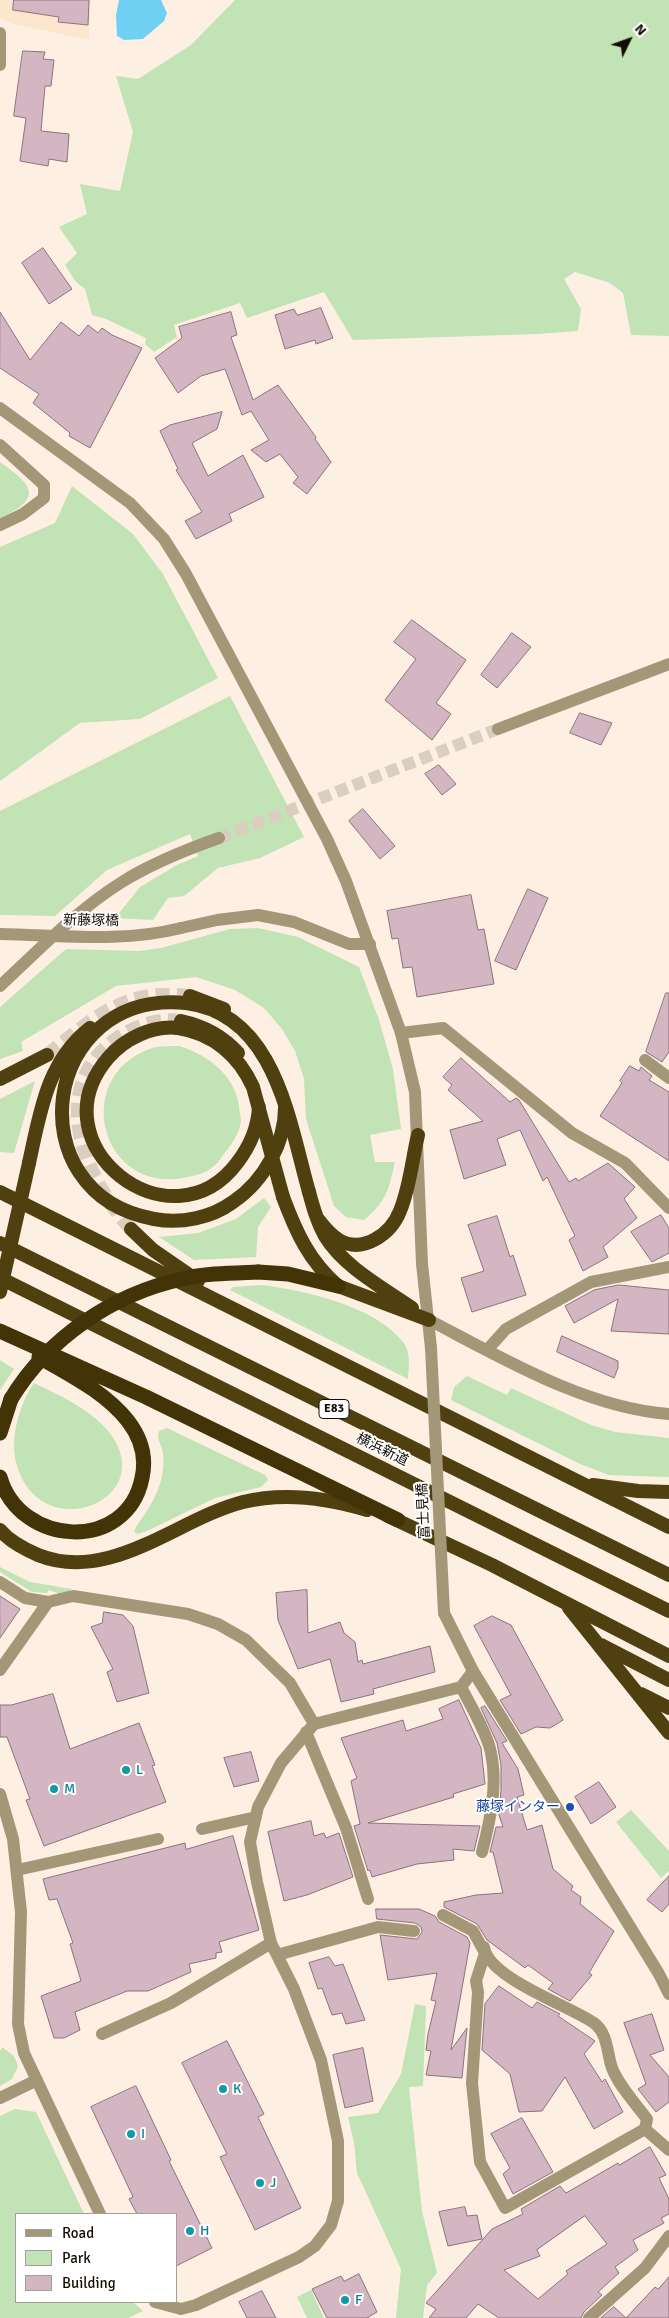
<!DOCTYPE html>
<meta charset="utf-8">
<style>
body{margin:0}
#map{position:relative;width:669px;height:2318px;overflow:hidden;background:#fdf0e2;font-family:Signika,sans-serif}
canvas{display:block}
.legend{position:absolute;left:15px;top:2213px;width:162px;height:90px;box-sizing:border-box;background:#fff;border:1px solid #a19e9b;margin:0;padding:6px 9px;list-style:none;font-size:15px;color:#140d05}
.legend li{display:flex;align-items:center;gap:10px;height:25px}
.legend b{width:25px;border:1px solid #a19e9b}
.north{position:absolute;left:604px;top:15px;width:50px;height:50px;-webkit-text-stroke:4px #fff;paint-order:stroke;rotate:48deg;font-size:14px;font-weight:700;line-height:20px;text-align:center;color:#140d05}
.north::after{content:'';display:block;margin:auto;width:18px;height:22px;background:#140d05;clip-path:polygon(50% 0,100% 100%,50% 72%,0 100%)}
</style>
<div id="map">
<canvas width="669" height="2318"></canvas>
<ul class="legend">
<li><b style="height:6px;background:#a39777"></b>Road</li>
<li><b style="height:14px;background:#c1e3b5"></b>Park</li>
<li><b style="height:14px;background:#d4b5c2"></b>Building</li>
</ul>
<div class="north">N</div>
</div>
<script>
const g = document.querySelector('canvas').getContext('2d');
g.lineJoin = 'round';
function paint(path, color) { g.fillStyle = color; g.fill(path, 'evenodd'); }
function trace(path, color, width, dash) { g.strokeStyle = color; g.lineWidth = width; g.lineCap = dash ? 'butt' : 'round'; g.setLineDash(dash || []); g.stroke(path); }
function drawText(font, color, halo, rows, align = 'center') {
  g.font = font + ' Signika,"Noto Sans JP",sans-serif'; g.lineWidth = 4; g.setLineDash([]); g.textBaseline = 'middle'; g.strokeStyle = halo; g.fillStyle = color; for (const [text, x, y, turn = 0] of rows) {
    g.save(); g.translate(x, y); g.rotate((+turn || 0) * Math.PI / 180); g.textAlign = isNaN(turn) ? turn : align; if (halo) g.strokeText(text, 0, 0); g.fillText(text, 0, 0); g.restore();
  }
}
paint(new Path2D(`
 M0,0H91L89,40L13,24L0,18Z`), '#fce7ce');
paint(new Path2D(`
 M235,0H669V336L631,335L623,293L610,283L575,272L564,279L581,309L578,331L537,334L353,340L324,292L247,318L240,303L174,325L177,337L154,352L145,344L146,338L106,319L92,315L85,289L76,282L65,265L77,253L59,227L87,214L80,184L120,191L133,132L116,76L138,79L191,45Z
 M0,462C33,485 44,498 0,518Z
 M72,486L133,534L163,574L218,678L140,719L80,723L0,781V547L55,523Z
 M230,696L304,837L260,858L218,868L184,896L168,898L153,920L115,918L140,887L177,865L198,856L190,834L107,870L55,916L0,915V811Z
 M258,928L298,937L359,967L379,1020L393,1069L401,1129L370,1135L375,1162H395C389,1189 387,1201 364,1220L346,1217L334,1206L306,1119L304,1079L295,1051L282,1029L264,1008L235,990L196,977L116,986L21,1042L23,1051L0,1059V1007L66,949L139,951L161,948L230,929Z
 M179,1046C208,1055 234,1074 239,1106C239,1111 241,1117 241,1121C240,1134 229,1147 221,1158C212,1172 199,1175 183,1178C98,1193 70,1071 156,1047C163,1046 172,1046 179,1046Z
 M35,1081L14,1153L0,1152V1099Z
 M264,1198L271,1207L258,1227L256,1257L194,1260L159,1237L198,1233L236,1219Z
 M261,1285C304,1290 375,1306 403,1342C411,1351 409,1368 408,1379L230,1290L233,1287Z
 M0,1360L14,1369L0,1390Z
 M467,1376L507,1395L511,1388L591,1425L615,1432L669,1438V1477L609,1475L580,1464L451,1400L454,1387Z
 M34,1383C61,1396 97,1412 114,1439C153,1503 41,1545 17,1466C9,1440 19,1405 34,1383Z
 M167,1428L265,1475L268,1480L261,1487L215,1498L147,1531L138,1534L134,1532L136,1527C152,1504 166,1483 163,1454C162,1445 156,1439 159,1431Z
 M0,1567L30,1582L72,1589L63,1595L49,1590L47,1593L32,1592L0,1572Z
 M631,1810L669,1851V1871L661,1878L616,1822Z
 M415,2004L426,2006L423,2086L409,2087L422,2211L437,2273L427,2285L423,2318H396L401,2269L357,2173L354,2143L348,2117L378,2113L401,2074Z
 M2,2047L14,2056L18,2066L12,2079L0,2086V2051Z
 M15,2109L36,2112L84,2214H16V2302H133L143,2311L128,2318H0V2116Z
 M311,2290L324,2318H307L297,2297Z`), '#c1e3b5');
paint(new Path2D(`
 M119,0H161L167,13L164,21L143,39L124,40L117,36L116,15Z`), '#6fd0f4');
const building = new Path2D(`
 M14,0H89L88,25L58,22L59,17L13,10Z
 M23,51L45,52L43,59L54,60L51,86H45L41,131L69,134L67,162L49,159L48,166L20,161L26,118L14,116Z
 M43,248L72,289L49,304L22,263Z
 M321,308L333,338L316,344L315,340L285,349L275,315L294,309L297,315Z
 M0,312L30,360L61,322L79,336L88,325L98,333L102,328L112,335L142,348L90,448L69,436L70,433L33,403L39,394L0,368Z
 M231,312L237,335L231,337L253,400L278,385L316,437L315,439L331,462L307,494L293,483L298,477L280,454L266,462L251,450L269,440L251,411L242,415L225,369L201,376L178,393L155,358L182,338L179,327Z
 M222,412L217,429L192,443L208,476L243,455L264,497L229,514L232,521L196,539L185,521L202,512L176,470L178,469L160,431L170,425Z
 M412,620L466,660L436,703L451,714L432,740L385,700L416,659L394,642Z
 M512,633L531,647L497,688L481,675Z
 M580,713L612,723L601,745L570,733Z
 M439,765L456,784L442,795L425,774Z
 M363,809L395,846L380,859L349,821Z
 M528,889L548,898L516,970L495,961Z
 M471,895L478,930L484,929L494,984L417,997L412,967L403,968L398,938L392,939L387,911Z
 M666,993H669V1052L662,1062L646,1052Z
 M461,1058L510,1102L516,1098L519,1100L569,1182L576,1178L578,1181L608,1163L635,1187L624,1199L637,1218L603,1247L608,1257L583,1271L569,1240L575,1236L547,1177L543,1181L520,1130L497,1139L506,1165L464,1179L450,1130L483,1121L448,1090L452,1085L443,1077Z
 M630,1066L639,1071L641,1067L652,1076L649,1080L669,1092V1161L600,1116L622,1083L620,1081Z
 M661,1215L669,1228V1253L652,1262L631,1232Z
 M497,1216L510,1257L513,1255L526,1295L472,1312L461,1278L484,1271L468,1225Z
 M619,1285L669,1290V1334L611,1331L618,1299L574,1323L565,1306L594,1290Z
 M562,1336L618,1361V1368L614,1378L557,1352Z
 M307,1590L308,1633L340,1622L344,1633L355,1642L358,1662L362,1660L363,1664L430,1646L435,1672L373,1689L374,1694L341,1702L330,1659L298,1669L278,1620L276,1593Z
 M0,1596L20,1609L0,1638Z
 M104,1612L123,1615L133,1626L149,1693L117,1702L107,1672L113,1669L91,1627L102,1623Z
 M492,1616L511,1625L563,1720L550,1728L536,1727L521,1734L500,1700L511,1695L474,1626Z
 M53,1694L70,1749L139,1723L155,1765L152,1766L166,1802L44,1846L26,1800L30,1799L7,1737H0V1705H11Z
 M459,1700L481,1748L485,1784L453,1794L454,1797L368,1823L480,1826L474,1851L453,1849L454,1860L417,1864L372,1877L370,1870L368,1871L354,1826L360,1824L351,1781L357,1778L341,1738L403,1720L406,1731L443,1719L439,1709Z
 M485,1706L507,1741L502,1743L518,1769L524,1795L517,1797L527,1830L542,1825L553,1869L573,1886L571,1890L581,1897L580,1904L614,1931L589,1973L592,1975L570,2001L548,1989L553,1983L528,1965L525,1968L487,1940L477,1924L444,1907V1902L476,1895L503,1893L493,1852H490L496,1827H503L499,1815L501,1791V1765L497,1743L481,1708Z
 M251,1752L259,1781L234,1787L224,1758Z
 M599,1782L616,1807L591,1824L575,1797Z
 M311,1821L314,1836L324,1833L326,1838L339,1833L353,1877L307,1895L284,1901L268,1832Z
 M233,1836L259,1930L219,1942L222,1952L216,1953V1958L189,1964L191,1972L148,1991H127L75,2012L80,2030L64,2038H54L41,1996L81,1981L70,1944L73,1943L57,1899L49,1900L43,1879L185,1843L186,1849Z
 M669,1876V1904L662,1912L647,1900Z
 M376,1909H419L435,1916L439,1922L467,1937L470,1943L451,2050L467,2028L462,2078L426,2075L431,2051L426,2050L428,2034L436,2001L431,2000L437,1973L388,1980L380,1935L417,1939L422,1932L421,1927L415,1923L377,1919Z
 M329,1957L335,1966L343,1964L365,2020L346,2024L342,2013L332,2015L322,1988L318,1989L309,1963Z
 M499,1986L532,2008L537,2002L560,2014L558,2016L595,2041L584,2054L602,2082L605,2079L623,2112L594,2129L565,2077L542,2111L519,2112L510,2074L482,2050L485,2004Z
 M652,2014L664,2050L650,2055L669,2077V2102L656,2112L638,2089L646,2084L624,2023Z
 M227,2041L264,2114L258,2117L301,2208L255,2230L220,2157L227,2154L182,2063Z
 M363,2048L373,2101L345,2108L333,2055Z
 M136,2086L171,2160L169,2161L212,2248L176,2266V2214H137L129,2199L133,2197L91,2107Z
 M522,2118L553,2172L513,2194L503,2174L510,2168L491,2134Z
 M650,2147L666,2175L659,2178L669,2199V2214L661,2218L664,2223L633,2240L638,2250L615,2267L619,2273L598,2292L602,2295L584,2312L581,2318H499L478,2304L466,2318H429L436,2309L426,2303L492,2229L523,2214L521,2209L560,2186L566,2193L618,2163L619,2165ZM585,2216L607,2244L566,2271L568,2274L538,2299L504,2270L540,2256L537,2250Z
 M465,2207L467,2216L477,2215L482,2239L448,2246L439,2212Z
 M359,2274L377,2312L367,2318H327L312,2289L341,2276L344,2281Z
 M669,2277V2318H626L655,2287L658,2289Z
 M262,2291L276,2318H247L239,2302Z
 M614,2307L626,2318H601Z`);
paint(building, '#d4b5c2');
trace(building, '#8e717d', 1);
trace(new Path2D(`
 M219,838L498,729`), '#dacec1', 12, [12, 6]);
trace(new Path2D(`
 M47,1055C95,1018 123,988 190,996
 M131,1229C85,1179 46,1089 116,1039C135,1026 158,1018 181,1021`), '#dacec1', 14, [14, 7]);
trace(new Path2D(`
 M0,33V65
 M0,445L44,485V498L23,514L0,525
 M498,729L669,664
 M181,928L217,920L258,915L294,922L349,944H370
 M0,986C39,950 77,910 122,882C152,863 185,850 219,838
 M401,1033L443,1028L572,1133L625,1163L669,1208
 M645,1060L669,1078
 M487,1350L506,1329L591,1282L669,1267
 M0,1582L25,1598L48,1602L73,1596L188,1614L218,1624L246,1640L290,1683L314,1724
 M0,1670L48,1602
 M461,1687C470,1704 488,1735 491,1753C498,1786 490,1821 482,1852
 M306,1732L346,1828L368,1899
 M0,1794L13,1839L21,1912L18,2024L24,2053L100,2214
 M202,1829L256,1817
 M17,1870L158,1839
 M443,1915L473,1931L485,1953L476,1981L478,1992L472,2083L480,2162L505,2208L645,2129
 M484,1947C488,1978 570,2006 594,2023C608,2033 607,2054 612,2068C619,2086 635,2103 647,2119L645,2129L669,2150
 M277,1955L378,1927L414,1931
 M102,2034L171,2003L271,1943
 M0,2098L37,2080
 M155,2302L181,2309L196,2305L299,2257L315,2246L331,2225L338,2201V2141L321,2060L294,1989L271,1943L257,1882L250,1842L258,1807L281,1763L314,1724L461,1687L473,1671L659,1974L669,1994
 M589,2318L645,2268L669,2236`), '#a39777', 12);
trace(new Path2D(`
 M0,408L130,503L164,539L186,574L327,839L346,881L401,1033L415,1092L422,1264L431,1348
 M429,1320C502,1358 586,1408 669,1414
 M444,1613L473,1671`), '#a39777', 12);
trace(new Path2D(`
 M190,996L224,1009
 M186,1003C41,989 14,1194 154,1219C181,1224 211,1218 233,1202C264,1181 286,1142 285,1105
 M181,1021C204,1026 223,1036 238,1053
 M178,1028C152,1025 124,1039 108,1058C34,1145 171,1251 237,1163C250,1146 258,1128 259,1107
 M0,1079L47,1055
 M29,1163C40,1113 47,1061 90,1028
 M0,1192L669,1527
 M309,1192C313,1207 317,1222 325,1236C344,1267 382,1287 412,1308
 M283,1197C296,1232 309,1261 338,1286L429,1320
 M317,1218C324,1227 330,1235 339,1240C363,1254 391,1234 400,1211C410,1187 412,1160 418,1135
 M131,1229L153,1250L198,1281
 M0,1243L669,1575
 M0,1278L669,1611
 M593,1485L638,1491L669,1492
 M388,1516L492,1565L669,1656
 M0,1530C10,1542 24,1549 38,1555C110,1584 177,1519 243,1502C284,1492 327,1498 367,1510
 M569,1608L669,1733
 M601,1645L669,1680
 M641,1694L669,1708`), '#504010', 14);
trace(new Path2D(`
 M258,1272L288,1274L338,1286
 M0,1331L146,1397L398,1520
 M0,1433L11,1399
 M0,1477C20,1547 127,1553 142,1478C147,1456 141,1438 128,1421C105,1392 70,1375 39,1357`), '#423406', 15);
trace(new Path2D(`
 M0,934C61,935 122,943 181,928`), '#a39777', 12);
trace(new Path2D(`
 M431,1348L444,1613`), '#a39777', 12);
trace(new Path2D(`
 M186,1003C276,1014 289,1122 309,1192
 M178,1028C213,1033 239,1056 253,1087L283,1197
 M0,1292L29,1163`), '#504010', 14);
trace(new Path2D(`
 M11,1399C48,1338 113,1294 182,1279C207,1273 233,1273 258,1272`), '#423406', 15);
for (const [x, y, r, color] of [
 [126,1770,5,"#0f9aa8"],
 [54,1789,5,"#0f9aa8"],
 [570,1807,5,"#1a4fb4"],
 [223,2089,5,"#0f9aa8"],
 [131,2134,5,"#0f9aa8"],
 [260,2183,5,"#0f9aa8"],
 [190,2231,5,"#0f9aa8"],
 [345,2300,5,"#0f9aa8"]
]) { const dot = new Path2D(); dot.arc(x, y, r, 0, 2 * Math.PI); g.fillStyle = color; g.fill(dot); trace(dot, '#fff', 2); }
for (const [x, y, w] of [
 [334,1409,30]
]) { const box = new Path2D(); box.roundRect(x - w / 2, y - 9.5, w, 19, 4); g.fillStyle = '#fff'; g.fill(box); trace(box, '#140d05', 1); }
drawText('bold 12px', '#140d05', null, [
 ["E83",334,1409]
]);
drawText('14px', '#140d05', '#fff', [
 ["新藤塚橋",91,921,1],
 ["横浜新道",382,1450,26],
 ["富士見橋",424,1511,-93]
]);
drawText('14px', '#0d838f', '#fff', [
 ["L",136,1770],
 ["M",64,1789],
 ["K",233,2089],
 ["I",141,2134],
 ["J",270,2183],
 ["H",200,2231],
 ["F",355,2300]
], 'left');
drawText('14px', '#164399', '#fff', [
 ["藤塚インター",560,1807]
], 'right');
</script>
